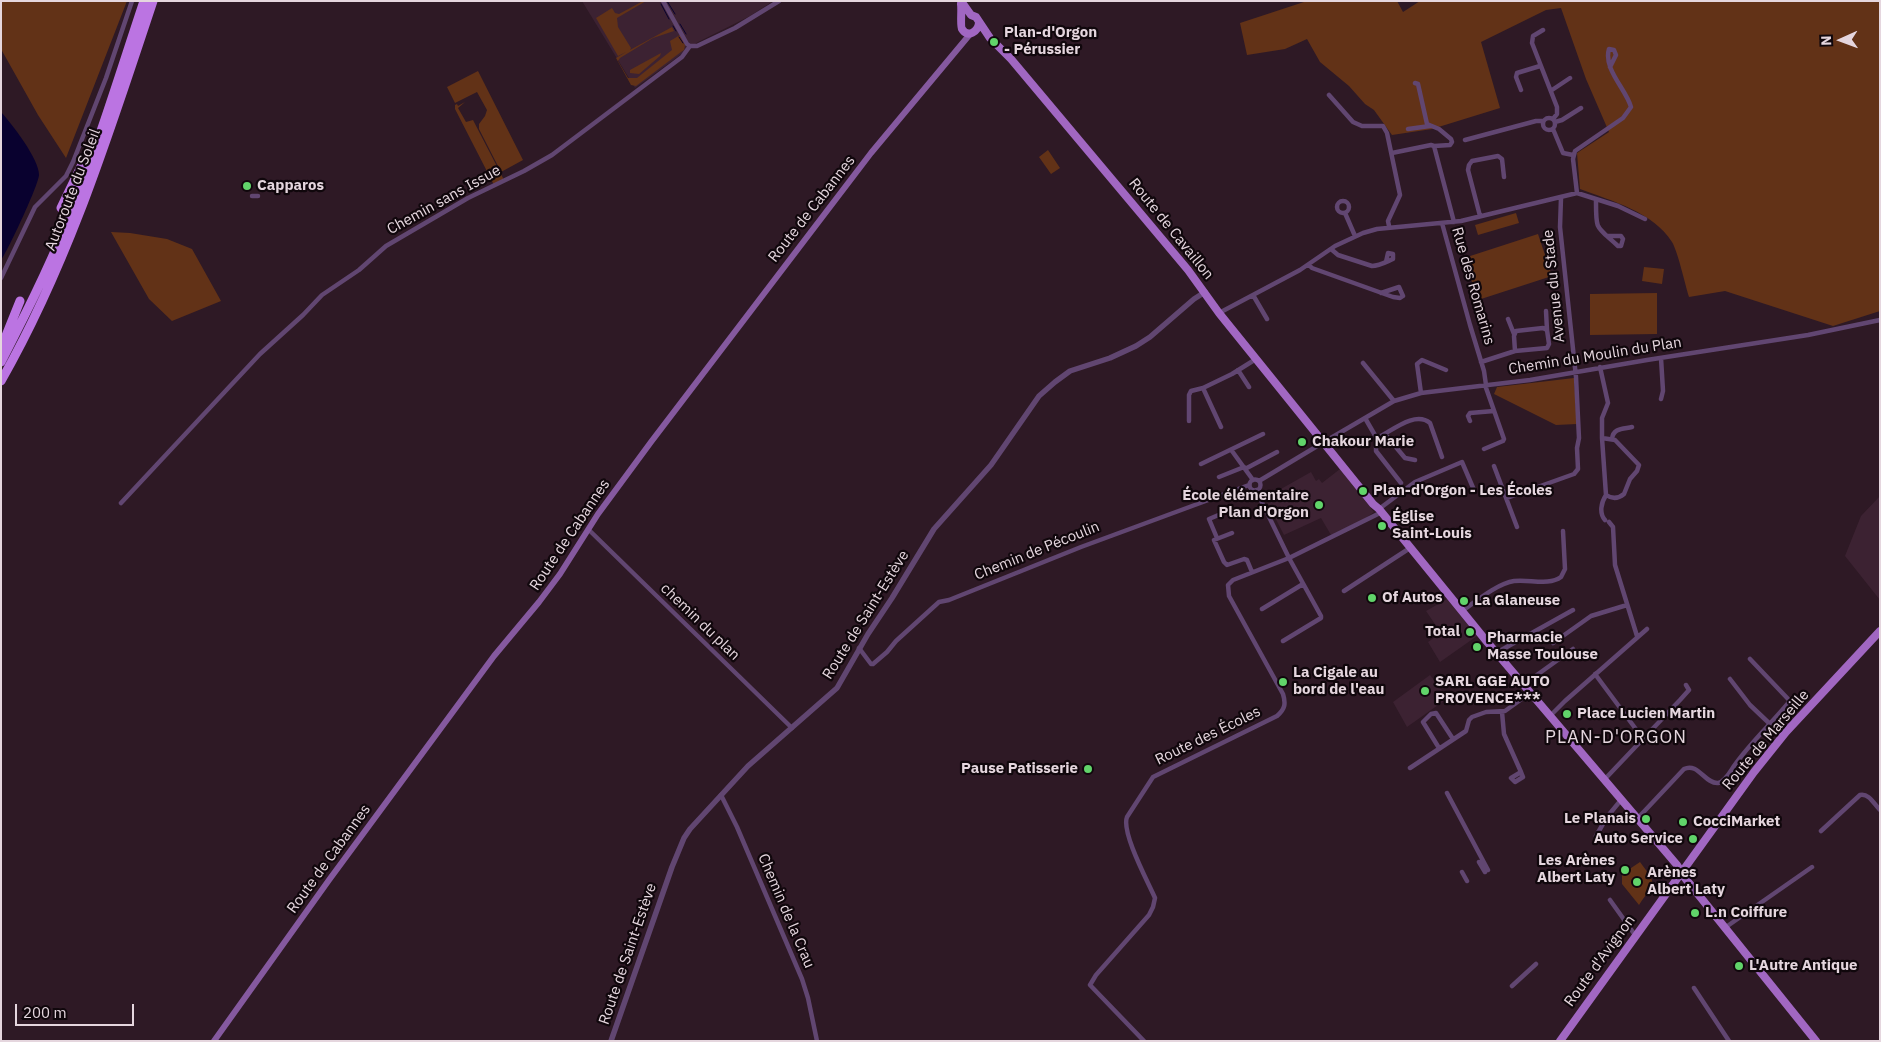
<!DOCTYPE html>
<meta charset="utf-8">
<style>
body{margin:0}
#map{position:relative;width:1881px;height:1042px;overflow:hidden;background:#2e1925;font-family:"IBM Plex Sans",sans-serif}
canvas{display:block}
.frame{position:absolute;inset:0;border:2px solid #e5d6de;pointer-events:none}
.north{position:absolute;left:1816px;top:15px;width:50px;height:50px;-webkit-text-stroke:4px #10070c;paint-order:stroke;rotate:268deg;font-size:14px;font-weight:700;line-height:20px;text-align:center;color:#e5d6de}
.north::after{content:'';display:block;margin:auto;width:18px;height:22px;background:#e5d6de;clip-path:polygon(50% 0,100% 100%,50% 72%,0 100%)}
.scale{position:absolute;left:15px;top:1004px;width:119px;height:22px;box-sizing:border-box;border:2px solid #e5d6de;border-top:0;padding-left:6px;font-size:15px;line-height:18px;white-space:nowrap;color:#e5d6de;-webkit-text-stroke:4px #10070c;paint-order:stroke}
</style>
<div id="map">
<canvas width="1881" height="1042"></canvas>
<div class="frame"></div>
<div class="north">N</div>
<div class="scale">200 m</div>
</div>
<script>
const g = document.querySelector('canvas').getContext('2d');
g.lineJoin = 'round';
function paint(path, color) { g.fillStyle = color; g.fill(path, 'evenodd'); }
function trace(path, color, width, dash) { g.strokeStyle = color; g.lineWidth = width; g.lineCap = dash ? 'butt' : 'round'; g.setLineDash(dash || []); g.stroke(path); }
function drawText(font, color, halo, rows, align = 'center') {
  g.font = font + ' "IBM Plex Sans",sans-serif'; g.lineWidth = 4.5; g.setLineDash([]); g.textBaseline = 'middle'; g.strokeStyle = halo; g.fillStyle = color; for (const [text, x, y, turn = 0] of rows) {
    g.save(); g.translate(x, y); g.rotate((+turn || 0) * Math.PI / 180); g.textAlign = isNaN(turn) ? turn : align; if (halo) g.strokeText(text, 0, 0); g.fillText(text, 0, 0); g.restore();
  }
}
paint(new Path2D(`
 M582,1H773L750,16L698,42L635,88Z
 M1340,469L1374,512L1363,520L1331,535L1321,518L1284,535L1265,498L1311,472L1316,481L1319,479L1322,483Z
 M1880,496V600L1845,556L1861,516Z
 M1447,599L1477,636L1440,662L1428,642L1441,633L1426,611Z
 M1430,675L1448,698L1407,727L1393,702Z`), '#3c2232');
paint(new Path2D(`
 M1,1H127L66,158L38,115L1,49Z
 M643,1H646L617,18L618,27L631,48L630,50L672,27L674,31L653,38L620,58L618,61L628,78H637L672,50L670,41L680,35L685,45L684,50L681,52L636,86L631,85L616,58L626,52L618,56L596,18L612,8L615,13L619,14Z
 M1307,1H1397L1403,12L1420,1H1880V311L1833,326L1725,291L1689,297C1685,284 1678,252 1672,242C1653,212 1612,201 1580,189L1577,153L1609,132L1586,79L1561,8L1546,10L1481,42L1500,108L1432,129L1392,135L1374,110L1365,104L1349,86L1320,62L1307,39L1285,49L1247,55L1240,23Z
 M661,53L660,56L639,74L630,73V70Z
 M478,71L523,160L501,172L479,129V124L485,116L487,110L477,92L455,103L447,87Z
 M465,102L458,108L466,122L473,120L504,180L494,185L455,109V105L457,104L458,106Z
 M1048,150L1060,168L1051,174L1039,157Z
 M1516,213L1519,223L1478,235L1475,225Z
 M111,232L130,233L167,239L192,249L221,301L172,321L149,299Z
 M1538,234L1552,276L1478,300L1464,258Z
 M1644,267L1664,269L1662,284L1642,281Z
 M1657,293V334L1590,335V294Z
 M1574,378L1577,424L1556,425L1494,394L1497,387Z
 M1640,862C1658,886 1655,881 1639,905L1622,884V874Z`), '#623217');
paint(new Path2D(`
 M1,112C12,124 39,159 39,175C38,186 9,248 1,260Z`), '#09012f');
trace(new Path2D(`
 M667,1L675,14
 M661,4L669,19
 M680,24L686,34
 M673,26L676,31
 M679,37L683,43`), '#09012f', 1);
trace(new Path2D(`
 M663,1L687,44L690,46
 M1543,30L1533,36L1532,43L1557,107V114L1553,119
 M690,46H697L735,28L779,1
 M1415,83L1418,84L1427,124L1439,129L1451,139L1452,142L1450,145L1434,146
 M1521,90L1516,77L1517,73L1540,66
 M1552,90L1570,78
 M1329,95L1353,122L1362,126H1383L1387,133L1400,195L1388,221L1389,226
 M1543 124a6 6 0 1 1 12 0a6 6 0 1 1-12 0Z
 M1555,122L1562,120L1581,108
 M1408,129L1430,126
 M1553,129L1563,153L1573,155
 M1465,140L1536,121H1543
 M1392,153L1431,145L1434,146L1454,222
 M1577,193L1573,159L1575,151L1623,118L1631,107C1626,89 1603,69 1609,49L1614,50L1616,55L1610,67
 M252,196H258
 M1596,199C1596,231 1595,225 1618,246H1621L1623,239L1621,236H1607
 M1337 207a6 6 0 1 1 12 0a6 6 0 1 1-12 0Z
 M1345,213L1355,236
 M1480,216L1468,170L1469,165L1472,161L1498,156L1502,159L1504,177
 M1442,223L1470,325L1484,371L1486,385
 M1331,249L1338,255L1372,266C1379,266 1386,262 1393,259V254L1388,253L1386,262
 M1309,265L1312,268L1393,297L1400,298L1403,296L1399,287L1381,293
 M1,278L35,207L66,176L73,162L106,78L132,1
 M1253,295L1267,319
 M1546,311L1547,330
 M1219,313L1300,270L1335,246L1363,233L1377,229L1461,221L1577,193L1618,206L1645,219
 M1508,319L1514,334
 M1481,362L1515,351L1547,348L1549,344L1547,330L1543,328L1516,331L1514,336L1515,351
 M1363,363L1394,401
 M1600,367L1608,403L1602,418V438L1615,440L1639,465L1637,471L1630,479L1624,494C1618,499 1612,499 1606,495L1602,438
 M1238,370L1249,387
 M1421,393L1417,364L1422,360L1446,370
 M1661,399L1663,391L1661,358
 M1365,418L1376,437L1381,436C1394,429 1416,411 1430,423L1442,457
 M1189,421V395L1191,391L1203,388
 M1470,421L1468,416L1470,413L1494,411
 M1221,427L1203,388L1232,374L1256,359
 M1385,434L1405,458L1415,460
 M1376,437V451L1401,483
 M1612,439C1613,428 1623,429 1632,427
 M1324,442L1394,401L1421,393L1530,380L1647,360L1808,335L1880,320
 M1484,449L1503,441L1504,439L1485,385
 M1232,451L1253,480
 M1201,464L1263,434
 M1494,466L1517,527
 M1245,469L1277,452
 M1219,477L1244,467
 M1249.5 485a5.5 5.5 0 1 1 11 0a5.5 5.5 0 1 1-11 0Z
 M1259,481L1324,442
 M1256,490L1289,558L1321,616V618L1283,641
 M1507,498L1574,474L1578,469L1577,448L1579,438L1576,377L1560,227L1561,198
 M121,503L260,354L303,315L322,295L359,270L386,246L468,198L524,171L552,155L682,57L690,46
 M1379,509L1415,482L1462,462L1474,490
 M1605,520C1599,513 1601,503 1606,495
 M1609,522L1613,527L1615,565L1637,636
 M589,530L792,728
 M1232,533L1214,540L1224,562L1227,565L1244,559L1247,560L1252,572
 M1217,538L1209,519L1228,511
 M1344,591L1410,548
 M1262,609L1303,584
 M1462,611C1475,602 1498,583 1514,581C1529,579 1549,586 1561,577L1565,569L1563,531
 M1553,643L1591,616L1627,605
 M859,648L871,664H873L887,652L896,641L939,602L949,600L1081,547L1249,485
 M1496,653L1573,610
 M1595,674L1641,736
 M1730,679L1750,705L1770,724
 M1523,685L1573,649
 M1502,712L1504,734L1521,772L1523,777L1515,782L1511,778L1521,772
 M1550,716L1565,701L1647,629
 M1439,748L1423,722L1431,714L1436,713L1453,739
 M1410,768L1466,731L1469,720L1472,717L1486,712L1505,711L1530,693
 M1604,780L1680,700L1689,690L1686,685
 M1447,793L1488,870
 M721,795L737,827L802,979L808,998L817,1041
 M1637,819L1684,769C1698,762 1705,784 1718,783C1725,782 1730,772 1734,766C1750,743 1772,723 1790,701L1750,659
 M1821,831L1860,795C1869,793 1874,804 1880,810
 M1596,836L1607,817L1621,800
 M1479,862L1485,872
 M1462,872L1467,881
 M1610,900L1635,935
 M1726,927L1812,867
 M1512,986L1536,964
 M1694,988L1729,1041
 M1144,1041L1090,985L1096,975L1149,915L1153,907L1155,898C1148,882 1121,832 1127,817L1153,777L1277,716C1285,709 1286,704 1283,694L1229,596L1228,585L1233,580L1289,558L1382,512`), '#614671', 4.5);
trace(new Path2D(`
 M611,1041L672,867L684,838L690,829L748,766L837,688L868,634L892,598L934,529L991,465L1039,396L1055,382L1070,371L1110,358L1136,346L1150,337L1194,299L1205,292`), '#614671', 5.5);
trace(new Path2D(`
 M214,1041L329,880L494,656L539,602L560,574L598,514L651,442L871,153L971,33`), '#85599f', 6);
trace(new Path2D(`
 M961,1L971,15L976,17L990,38L1011,59L1188,270L1219,313L1373,504L1379,509L1488,643L1677,865L1685,878L1816,1041
 M961,4C962,10 960,26 962,29C968,39 978,31 979,23
 M1560,1041L1754,772L1786,732L1880,631`), '#a167c2', 8);
trace(new Path2D(`
 M61,208L89,150
 M1,348L20,301
 M1,362C24,317 47,272 66,225C96,152 119,76 144,1
 M1,381C69,262 110,130 153,1`), '#bb74e2', 9);
for (const [x, y, r, color] of [
 [994,42,5,"#61d46a"],
 [247,186,5,"#61d46a"],
 [1302,442,5,"#61d46a"],
 [1363,491,5,"#61d46a"],
 [1319,505,5,"#61d46a"],
 [1382,526,5,"#61d46a"],
 [1372,598,5,"#61d46a"],
 [1464,601,5,"#61d46a"],
 [1470,632,5,"#61d46a"],
 [1477,647,5,"#61d46a"],
 [1283,682,5,"#61d46a"],
 [1425,691,5,"#61d46a"],
 [1567,714,5,"#61d46a"],
 [1088,769,5,"#61d46a"],
 [1646,819,5,"#61d46a"],
 [1683,822,5,"#61d46a"],
 [1693,839,5,"#61d46a"],
 [1625,870,5,"#61d46a"],
 [1637,882,5,"#61d46a"],
 [1695,913,5,"#61d46a"],
 [1739,966,5,"#61d46a"]
]) { const dot = new Path2D(); dot.arc(x, y, r, 0, 2 * Math.PI); g.fillStyle = color; g.fill(dot); trace(dot, '#10070c', 2); }
drawText('bold 15px', '#e5d6de', '#10070c', [
 ["Plan-d'Orgon",1004,33],
 ["- Pérussier",1004,50],
 ["Capparos",257,186],
 ["Chakour Marie",1312,442],
 ["Plan-d'Orgon - Les Écoles",1373,491],
 ["École élémentaire",1309,496,"right"],
 ["Plan d'Orgon",1309,513,"right"],
 ["Église",1392,517],
 ["Saint-Louis",1392,534],
 ["Of Autos",1382,598],
 ["La Glaneuse",1474,601],
 ["Total",1460,632,"right"],
 ["Pharmacie",1487,638],
 ["Masse Toulouse",1487,655],
 ["La Cigale au",1293,673],
 ["bord de l'eau",1293,690],
 ["SARL GGE AUTO",1435,682],
 ["PROVENCE***",1435,699],
 ["Place Lucien Martin",1577,714],
 ["Pause Patisserie",1078,769,"right"],
 ["Le Planais",1636,819,"right"],
 ["CocciMarket",1693,822],
 ["Auto Service",1683,839,"right"],
 ["Les Arènes",1615,861,"right"],
 ["Albert Laty",1615,878,"right"],
 ["Arènes",1647,873],
 ["Albert Laty",1647,890],
 ["L.n Coiffure",1705,913],
 ["L'Autre Antique",1749,966]
], 'left');
drawText('15px', '#e5d6de', '#10070c', [
 ["Autoroute du Soleil",73,190,-69],
 ["Chemin sans Issue",444,200,-29],
 ["Route de Cabannes",812,209,-52],
 ["Route de Cavaillon",1171,229,51],
 ["Rue des Romarins",1473,286,74],
 ["Avenue du Stade",1554,286,-96],
 ["Chemin du Moulin du Plan",1595,356,-9],
 ["Route de Cabannes",570,535,-56],
 ["Chemin de Pécoulin",1037,551,-22],
 ["Route de Saint-Estève",866,615,-58],
 ["chemin du plan",700,622,44],
 ["Route des Écoles",1208,736,-26],
 ["Route de Marseille",1766,740,-50],
 ["Route de Cabannes",329,859,-54],
 ["Chemin de la Crau",786,911,67],
 ["Route de Saint-Estève",628,954,-71],
 ["Route d'Avignon",1600,961,-54]
]);
g.letterSpacing = '1px';
drawText('18px', '#e5d6de', '#10070c', [
 ["PLAN-D'ORGON",1616,738]
]);
g.letterSpacing = '0px';
</script>
